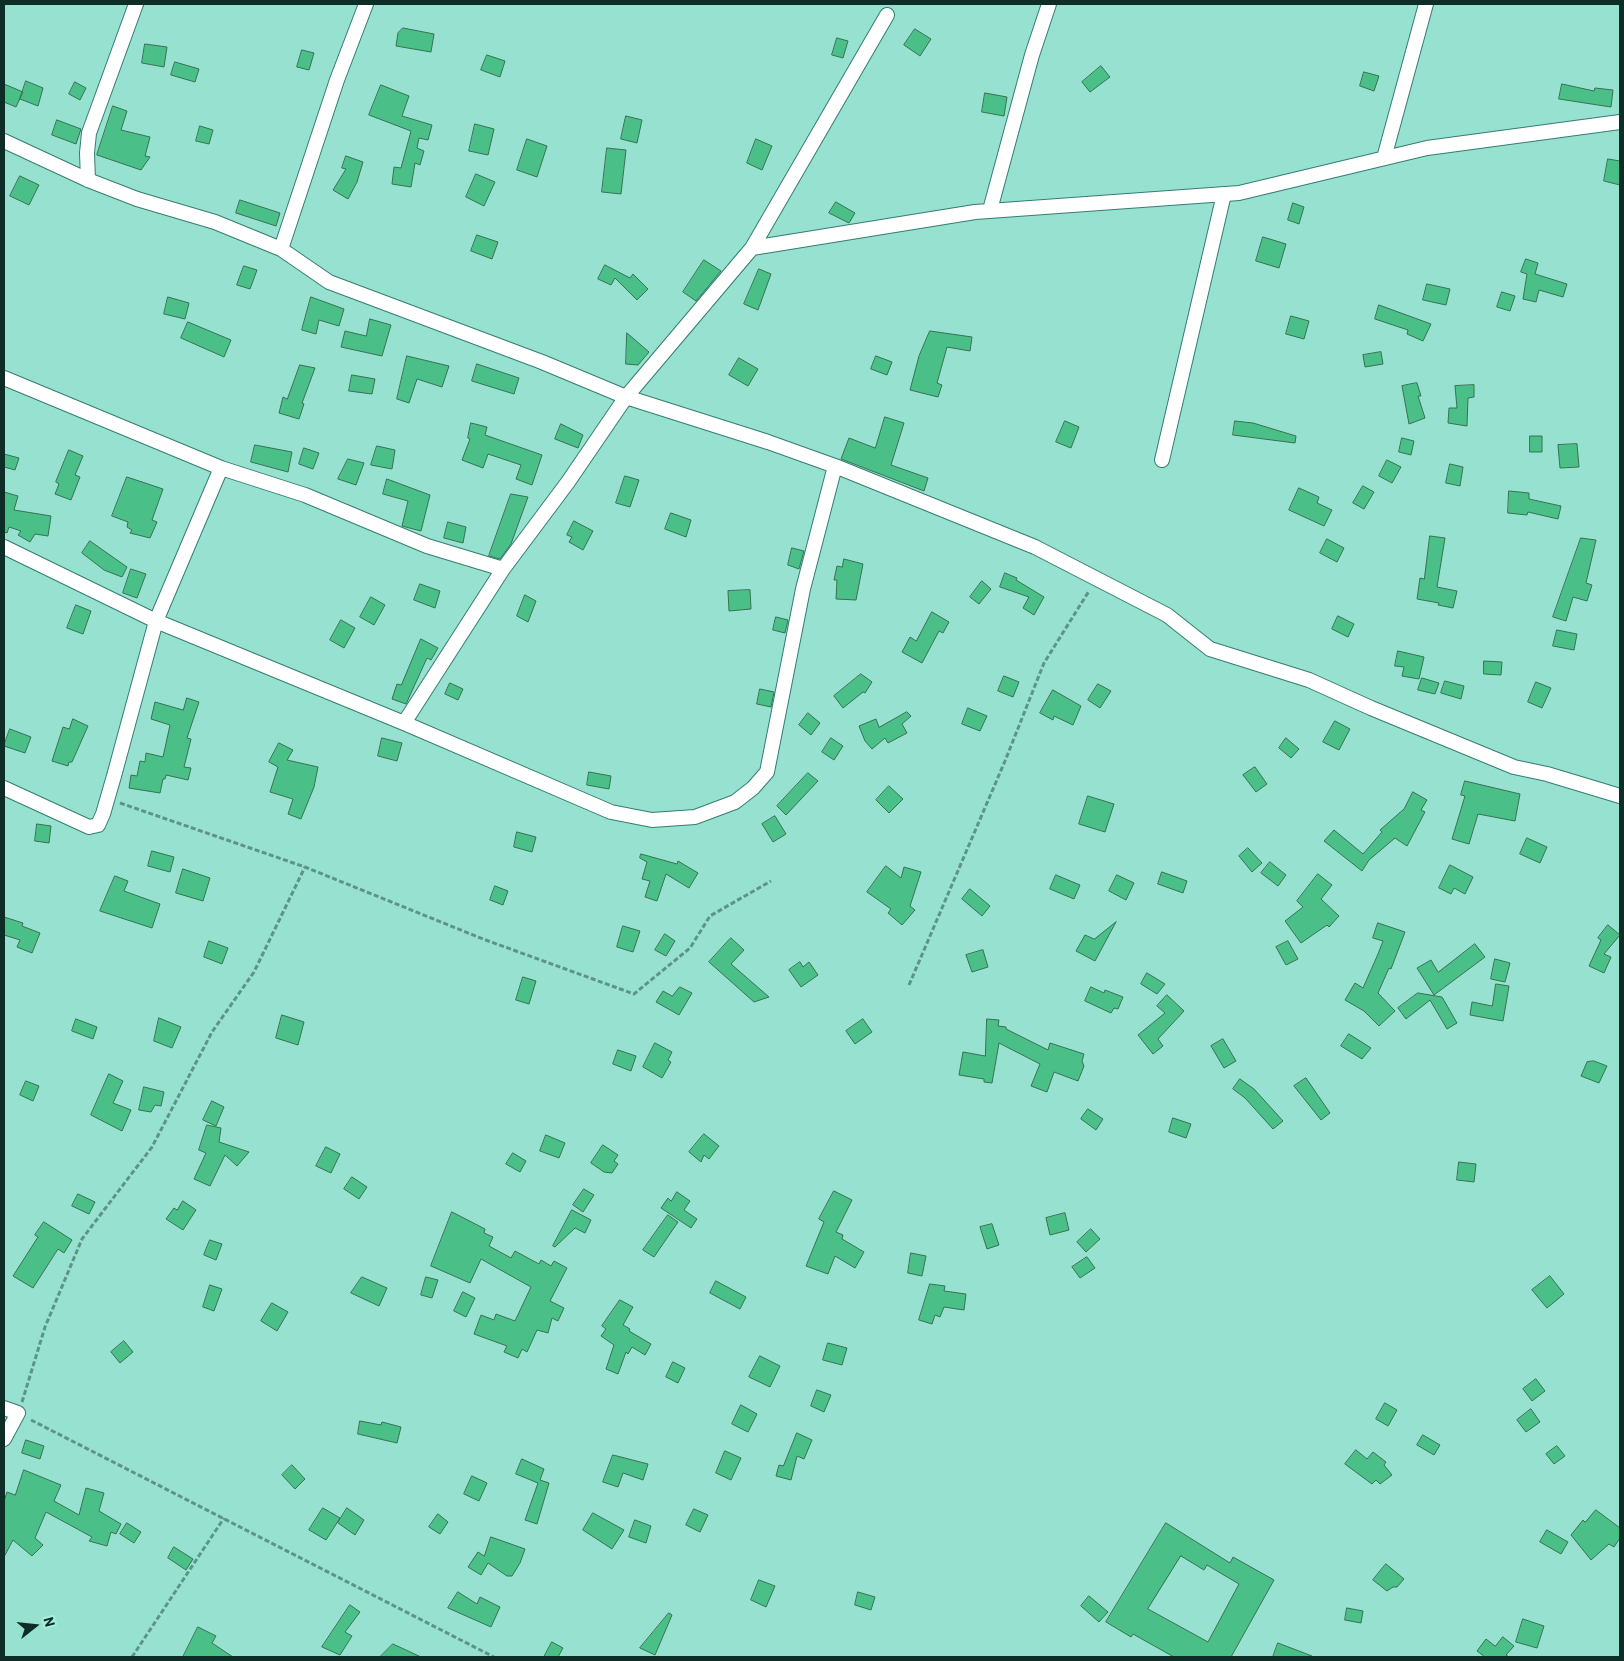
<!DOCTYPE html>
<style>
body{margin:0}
#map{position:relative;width:1624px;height:1661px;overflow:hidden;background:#97e1d1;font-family:Barlow,sans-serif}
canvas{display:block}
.frame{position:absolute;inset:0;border:5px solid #0e2d27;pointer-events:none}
.north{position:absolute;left:10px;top:1601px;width:50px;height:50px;-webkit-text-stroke:4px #a4efde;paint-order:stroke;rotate:74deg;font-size:14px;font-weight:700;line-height:20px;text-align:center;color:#0e2d27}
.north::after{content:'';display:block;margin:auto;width:18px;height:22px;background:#0e2d27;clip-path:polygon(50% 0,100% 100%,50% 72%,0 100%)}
</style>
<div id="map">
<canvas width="1624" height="1661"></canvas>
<div class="frame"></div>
<div class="north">N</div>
</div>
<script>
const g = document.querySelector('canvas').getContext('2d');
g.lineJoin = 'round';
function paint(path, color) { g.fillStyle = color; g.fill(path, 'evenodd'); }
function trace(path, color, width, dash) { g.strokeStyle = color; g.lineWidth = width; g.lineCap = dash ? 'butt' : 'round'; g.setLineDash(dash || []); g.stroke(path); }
const building = new Path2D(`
 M403,28L434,34L431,52L396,46L398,33Z
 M915,29L931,39L920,56L904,45Z
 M837,38L848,41L843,58L832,55Z
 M145,44L167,47L164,67L142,63Z
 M302,50L314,53L309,70L297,67Z
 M487,55L505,61L500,77L481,70Z
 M175,62L199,69L195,82L171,75Z
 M1101,66L1110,77L1090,92L1082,82Z
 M1364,72L1379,76L1374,91L1360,86Z
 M26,81L43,88L38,106L20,99Z
 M75,82L86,88L80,100L69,94Z
 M4,84L23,92L16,107L4,102Z
 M1562,84L1594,91L1595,88L1613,90L1611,107L1559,99Z
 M381,85L409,96L402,116L432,125L428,140L419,138L417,148L424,151L420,165L415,163L411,187L392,184L394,167L401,168L411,131L369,115Z
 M985,93L1007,97L1004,116L982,112Z
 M113,106L127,111L121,130L150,137L145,156L150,157L141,170L97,155Z
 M626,116L642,120L637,143L621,139Z
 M57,120L81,129L76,144L52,135Z
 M475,124L494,129L488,155L469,151Z
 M200,126L213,130L209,144L196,141Z
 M527,139L547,146L537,177L517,170Z
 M756,139L772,146L762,170L747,163Z
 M607,148L626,150L621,194L602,192Z
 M346,156L363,162L357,182L348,199L333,190L346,169L342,168Z
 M1608,159L1620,161V185L1604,181Z
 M476,174L495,182L484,206L466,197Z
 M20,176L39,185L29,205L10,196Z
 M240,200L280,213L276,226L236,213Z
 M836,202L855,213L849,223L829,213Z
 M1293,203L1304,207L1299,224L1288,220Z
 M477,235L498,242L492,259L471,251Z
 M1263,237L1286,244L1279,268L1256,261Z
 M1526,259L1538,263L1535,274L1567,284L1563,297L1539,290L1536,302L1523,299L1527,274L1521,272Z
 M704,260L721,271L696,301L683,292Z
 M605,265L630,278L633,274L648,289L637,300L615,278L611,285L598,279Z
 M244,266L257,270L250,289L237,285Z
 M759,269L771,274L758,310L744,304Z
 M1427,284L1450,289L1446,305L1423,300Z
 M1502,292L1515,296L1510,311L1497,307Z
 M168,297L189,303L185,319L164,314Z
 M311,297L344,309L339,326L319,320L316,334L302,330Z
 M1379,305L1431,324L1423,341L1407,334L1408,330L1375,319Z
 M1291,316L1309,321L1304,339L1286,334Z
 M370,319L391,325L382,356L341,347L345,331L366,336Z
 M188,322L231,340L224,357L181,338Z
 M930,331L972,337L970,351L947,347L937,383L942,385L938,397L910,390L919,356Z
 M627,333L649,352L638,365L626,364Z
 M1381,352L1383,364L1365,367L1363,355Z
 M407,356L449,366L442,387L417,379L409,403L397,399Z
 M876,356L892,362L887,375L871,369Z
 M739,358L758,369L748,386L729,375Z
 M477,364L519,378L514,394L472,381Z
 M300,365L315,368L302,403L304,404L299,419L279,413L283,397L287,399Z
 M352,375L375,379L372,394L349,391Z
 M1417,383L1421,396H1418L1425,418L1409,424L1402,386Z
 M1474,385V397L1468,398L1467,426L1448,423L1449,408H1457L1455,386Z
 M885,417L904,423L891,465L928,478L924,491L841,459L849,438L875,448Z
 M1065,421L1079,427L1071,448L1056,442Z
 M1235,421L1253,423L1296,436L1295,443L1233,435Z
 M471,423L487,427L485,435L542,455L532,485L516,479L521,465L488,454L483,468L462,460L470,439L468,438Z
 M561,424L583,435L578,448L555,439Z
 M1530,436H1542V452H1530Z
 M1402,438L1414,441L1411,455L1399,452Z
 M1577,444L1579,467L1560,468L1558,445Z
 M255,445L292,452L288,472L251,462Z
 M377,446L395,450L392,469L371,465Z
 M304,448L319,453L313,469L299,464Z
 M69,450L83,456L75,475L80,477L71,500L55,494L59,484L56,482Z
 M4,454L19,458L15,470L4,467Z
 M348,459L364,463L356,485L338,479Z
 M1387,460L1401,467L1392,483L1379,476Z
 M1450,464L1463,467L1460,486L1446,483Z
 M625,476L639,480L630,507L616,503Z
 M127,477L163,489L152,520L157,522L150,538L130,533L132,530L127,527L128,522L112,516Z
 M387,479L430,495L421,531L402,526L408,501L383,494Z
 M1363,486L1374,492L1364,509L1353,503Z
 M1299,488L1319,497L1317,503L1332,510L1324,526L1289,510Z
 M1509,491L1529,493V499L1561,506L1558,519L1528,512L1527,515L1508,513Z
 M4,492L18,496L14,510L51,516L48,536L35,534L30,542L18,535L21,531L9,527L7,533L4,532Z
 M511,494L528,497L511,544L500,559L489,556Z
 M671,513L691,520L686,537L665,529Z
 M574,521L593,531L583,550L569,542L572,537L567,535Z
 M448,522L466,527L463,543L444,538Z
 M1430,536L1445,538L1437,587L1457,591L1453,608L1438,605L1439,603L1417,599L1420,578L1424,579Z
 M1581,538L1596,540L1586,583L1592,585L1587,601L1573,597L1566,621L1553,617Z
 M1327,539L1344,548L1337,562L1320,553Z
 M90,541L127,567L122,577L104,570L82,553Z
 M792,548L804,551L799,569L788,565Z
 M844,559L863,564L856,600L836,599L837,580H834L837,566L842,567Z
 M131,569L146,574L137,598L123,593Z
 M1005,573L1017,578L1016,580L1044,597L1034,615L1023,608L1029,597L1000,587Z
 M982,581L991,589L979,604L970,597Z
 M420,584L440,591L435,608L414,600Z
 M750,590L751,609L729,611L728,591Z
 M525,595L536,601L528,622L517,616Z
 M371,597L385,605L374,625L360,617Z
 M76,605L91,611L83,634L67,628Z
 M932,612L949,622L943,633L939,631L922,663L902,652L910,637L916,641Z
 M1338,616L1354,624L1348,637L1332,629Z
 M776,617L788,620L785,633L773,630Z
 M341,620L355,628L344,648L330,640Z
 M1557,630L1577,634L1574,650L1553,646Z
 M421,639L438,648L431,660L427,658L406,704L392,699L397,684L401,685Z
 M1398,651L1424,657L1419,679L1402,676L1404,667L1395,666Z
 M1484,661L1502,662L1501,675L1484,674Z
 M861,674L872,682L865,693L863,692L843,708L834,696Z
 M1004,676L1019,682L1013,697L998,691Z
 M1422,678L1439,683L1435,694L1418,690Z
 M1445,681L1464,686L1461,699L1441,693Z
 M1536,682L1551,688L1542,708L1528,702Z
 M450,683L463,689L458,700L445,694Z
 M1098,684L1111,691L1100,708L1088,700Z
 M760,689L774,692L771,707L757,704Z
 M1053,690L1081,706L1073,725L1054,716L1053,720L1040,713Z
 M187,698L199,702L187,738L191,739L184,767L191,768L188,780L166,775L165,779H163L160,793L129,788L131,775L137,776L140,761L145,762L146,753L163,757L170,725L151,719L155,702L183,710Z
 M968,708L987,716L980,731L962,724Z
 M907,712L911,716L902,724L907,733L888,743L885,738L872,749L865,741L859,726L876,719L879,727Z
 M808,713L820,723L811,735L799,725Z
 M73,719L88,726L72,762H69L68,766L52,761L63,727L69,729Z
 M1335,721L1350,729L1339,750L1323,742Z
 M10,729L31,737L25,753L4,746Z
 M382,738L402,743L397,761L378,756Z
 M831,738L843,746L834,760L822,752Z
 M1286,738L1299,749L1291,758L1279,748Z
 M279,743L293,750L287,760L318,767L314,787L301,819L288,814L293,799L270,792L278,767L269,762Z
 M1255,767L1267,784L1256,792L1243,775Z
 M589,772L611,776L609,789L587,785Z
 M808,773L818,781L786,815L777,806Z
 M1465,781L1520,794L1515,821L1478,814L1469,844L1452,839L1465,796L1461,795Z
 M889,786L903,799L889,813L876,800Z
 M1413,792L1427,800L1421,810L1425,812L1407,846L1395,838L1369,860L1362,871L1324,841L1334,830L1363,854L1382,832L1380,830L1404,809Z
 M1088,796L1114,804L1105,832L1079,824Z
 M775,816L786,834L773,842L762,824Z
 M37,824L51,826L49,843L35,841Z
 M517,832L536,837L532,852L514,847Z
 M1527,838L1547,847L1540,863L1520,854Z
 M1248,848L1262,863L1252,872L1239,856Z
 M152,851L174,857L170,872L148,866Z
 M641,854L677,864L678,861L698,873L689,888L666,874L657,901L645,897L650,881L642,879L647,862L640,858Z
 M1270,862L1286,875L1278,886L1261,873Z
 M1450,865L1473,877L1465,894L1454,888L1451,894L1439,888Z
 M886,866L901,878L904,867L921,872L910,906L915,910L902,925L888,913L891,909L867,892Z
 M183,869L210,878L203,901L176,893Z
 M1162,872L1187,881L1183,893L1158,884Z
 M1318,874L1332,885L1321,899L1339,916L1329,927L1327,925L1301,943L1285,921L1303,907L1297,901Z
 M1056,875L1080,885L1074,899L1050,889Z
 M1117,875L1134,883L1126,900L1109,891Z
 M115,876L128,881L124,891L160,904L152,928L100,911Z
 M495,886L508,891L503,905L490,900Z
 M970,889L990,906L982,916L962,899Z
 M4,917L23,923L22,926L40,933L32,953L17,947L20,940L4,935Z
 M1116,922L1095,961L1076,951L1085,935L1094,939Z
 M1378,923L1405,932L1391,969L1389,968L1378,993L1395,1011L1379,1026L1364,1011L1345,1000L1355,983L1363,988L1378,954L1383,941L1373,938Z
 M1608,925L1620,935L1604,954L1611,957L1604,973L1589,966L1601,940L1598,938Z
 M623,926L640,931L633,952L617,947Z
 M665,934L675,941L666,956L655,950Z
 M731,938L744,950L731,964L769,997L754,1002L709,962Z
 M209,941L228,948L222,964L204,957Z
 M1288,941L1298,959L1286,965L1276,947Z
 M1475,944L1485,957L1434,995L1417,968L1431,960L1438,972Z
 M983,950L988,967L972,972L966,955Z
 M1495,959L1510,963L1505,982L1491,979Z
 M800,962L803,967L809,962L818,975L801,987L789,970Z
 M1147,973L1165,984L1157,994L1141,984Z
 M523,977L536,981L529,1004L516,1000Z
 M1496,984L1509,986L1503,1021L1470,1015L1472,1002L1492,1006Z
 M680,987L692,993L679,1015L656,1002L663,991L672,996Z
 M1091,987L1104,993L1105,990L1123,997L1118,1009L1114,1008L1111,1013L1085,1001Z
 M1418,993L1442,997L1457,1023L1447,1029L1430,1000L1406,1019L1398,1008Z
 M1167,995L1184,1011L1158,1039L1163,1046L1153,1054L1138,1035L1165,1013L1157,1006Z
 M282,1015L304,1022L298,1045L276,1038Z
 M159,1018L181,1027L172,1048L154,1041Z
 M76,1019L97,1027L93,1039L72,1031Z
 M863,1019L872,1032L855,1044L846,1031Z
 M987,1019L999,1020L998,1026L1006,1027V1029L1048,1050L1050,1043L1084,1054L1082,1061L1084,1066L1078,1081L1054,1072L1047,1092L1031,1086L1040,1064L999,1043L992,1083L984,1082V1079L959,1075L963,1052L985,1056Z
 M1349,1034L1371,1048L1362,1059L1341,1046Z
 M1223,1039L1236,1061L1224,1068L1211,1046Z
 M655,1043L672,1052L668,1060L671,1062L662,1078L643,1067Z
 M618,1050L636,1056L631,1071L613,1064Z
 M1594,1061L1607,1066L1599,1083L1581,1076L1587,1062Z
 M109,1074L123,1081L113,1103L131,1110L122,1131L91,1115Z
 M1306,1078L1330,1113L1321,1120L1294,1086Z
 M1240,1079L1254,1089L1283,1121L1273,1129L1245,1098L1233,1089Z
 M26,1081L39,1086L33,1101L20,1095Z
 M144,1087L164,1092L161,1106L155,1105L151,1112L139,1110Z
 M212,1101L224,1107L216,1126L203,1120Z
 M1088,1109L1103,1119L1096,1130L1081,1119Z
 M1173,1118L1191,1124L1186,1138L1169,1132Z
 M207,1125L221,1128L219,1142L249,1152L237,1166L225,1155L210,1186L194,1179L206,1153L199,1150Z
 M704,1134L719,1146L709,1159L704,1155L701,1162L689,1152Z
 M546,1135L565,1143L559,1158L540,1151Z
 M603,1145L618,1155L614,1161L618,1164L612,1173L604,1172L591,1163Z
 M326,1147L340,1154L331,1173L316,1166Z
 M513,1153L526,1161L520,1172L506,1164Z
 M1459,1162L1476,1164L1474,1182L1457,1180Z
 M352,1177L367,1187L359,1199L344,1189Z
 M584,1189L594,1195L583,1212L573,1205Z
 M834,1191L852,1200L836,1232L843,1235L842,1239L864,1252L855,1268L835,1256L828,1274L806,1266L824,1222L819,1219Z
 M677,1192L690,1201L684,1210L697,1219L691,1228L661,1208L668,1198L671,1201Z
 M78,1194L95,1202L89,1214L72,1206Z
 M183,1201L196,1210L183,1230L166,1219L174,1208L177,1210Z
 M572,1210L591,1220L585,1233L575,1228L555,1247L553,1246Z
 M452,1212L485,1229L484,1233L493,1237L489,1246L511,1258L515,1251L539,1264L541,1260L551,1266L554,1261L567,1268L550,1301L564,1308L558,1321L552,1318L548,1333L537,1330L527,1352L522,1349L518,1358L504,1352L507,1346L474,1334L481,1315L494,1320L496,1314L515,1321L531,1287L481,1259L470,1283L431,1266Z
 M1065,1213L1069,1230L1050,1235L1046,1218Z
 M668,1215L678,1222L654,1257L643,1250Z
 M44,1222L72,1240L64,1253L58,1249L33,1288L13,1276L38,1237L35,1235Z
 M992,1224L999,1245L987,1249L980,1227Z
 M1091,1229L1100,1239L1086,1252L1077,1242Z
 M210,1240L222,1244L216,1260L204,1255Z
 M911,1253L926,1256L922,1276L908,1273Z
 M1087,1257L1095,1268L1080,1278L1072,1267Z
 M1550,1276L1564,1294L1547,1308L1532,1290Z
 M362,1277L387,1288L379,1306L351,1293Z
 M426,1277L438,1280L432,1298L421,1295Z
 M716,1281L746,1297L740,1309L710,1293Z
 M930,1284L945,1286L944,1291L966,1294L964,1310L944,1307L940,1317L935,1315L932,1324L919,1320Z
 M210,1285L222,1289L214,1311L203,1307Z
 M463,1292L475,1298L466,1317L454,1311Z
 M620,1300L633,1307L623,1325L630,1329L629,1331L651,1344L645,1355L632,1347L628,1354L626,1352L618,1374L606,1369L614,1345L601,1336L606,1329L602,1326Z
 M272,1303L288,1312L277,1331L261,1321Z
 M124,1341L133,1352L120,1363L111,1352Z
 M828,1343L847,1348L842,1365L823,1360Z
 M760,1356L780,1366L770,1387L749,1377Z
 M673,1362L685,1368L678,1383L666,1377Z
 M1536,1379L1545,1391L1532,1401L1523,1389Z
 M817,1390L831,1395L824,1412L811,1406Z
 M1385,1403L1397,1410L1388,1426L1376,1419Z
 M741,1405L757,1414L748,1432L732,1424Z
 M1531,1409L1540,1422L1526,1432L1517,1420Z
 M360,1421L381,1425L382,1422L401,1427L397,1443L358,1434Z
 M797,1433L812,1440L804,1459L797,1456L791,1480L776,1476L779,1465L783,1466Z
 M1423,1435L1440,1445L1434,1455L1417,1445Z
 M26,1440L44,1446L40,1459L22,1453Z
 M1557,1446L1565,1456L1554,1464L1546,1454Z
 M1356,1450L1367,1459L1373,1452L1386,1462L1384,1465L1392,1475L1380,1484L1376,1480L1372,1484L1345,1464Z
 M725,1451L741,1458L731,1480L716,1473Z
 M613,1455L648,1464L643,1480L623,1473L618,1487L603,1482Z
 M522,1459L544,1469L540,1480L549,1483L537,1524L525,1520L538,1483L516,1474Z
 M292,1465L305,1479L295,1489L282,1475Z
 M24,1470L61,1485L54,1501L79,1515L86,1488L104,1493L99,1511L121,1524L116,1534L111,1532L107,1546L89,1541L92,1537L46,1512L35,1538L43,1545L32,1556L13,1540L4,1557V1501L7,1492L15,1495Z
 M472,1476L487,1483L479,1501L464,1494Z
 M323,1508L340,1518L326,1540L309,1530Z
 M347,1508L364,1520L355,1535L338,1523Z
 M694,1509L708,1515L700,1532L686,1525Z
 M1596,1510L1620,1528V1538L1614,1547L1609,1544L1591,1560L1571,1535L1583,1520L1585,1522Z
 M593,1513L624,1530L612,1549L583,1530Z
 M438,1514L448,1522L440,1534L429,1527Z
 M635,1520L651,1526L646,1543L629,1537Z
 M127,1523L141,1532L134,1543L120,1534Z
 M1166,1523L1230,1563L1233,1557L1274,1580L1231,1657H1174L1133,1634L1131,1637L1106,1622ZM1181,1556L1204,1570L1207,1565L1239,1584L1208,1642L1148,1609Z
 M1547,1530L1568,1542L1561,1554L1540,1542Z
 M491,1537L525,1549L520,1563L512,1576H507L488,1563L481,1575L468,1567L478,1552L484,1556Z
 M174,1547L193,1559L186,1570L168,1558Z
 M1386,1564L1404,1579L1397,1587H1393L1387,1591L1373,1580Z
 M759,1580L775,1586L766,1607L751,1600Z
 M458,1592L477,1604L480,1597L500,1607L491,1627L448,1608Z
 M858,1592L875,1597L871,1610L855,1605Z
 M1089,1596L1108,1612L1099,1622L1081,1606Z
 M350,1605L360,1612L345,1632L352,1636L340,1655L322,1647Z
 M1347,1608L1363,1611L1361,1623L1345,1620Z
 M669,1613L672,1615L655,1655L640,1648Z
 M1523,1619L1544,1626L1537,1648L1516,1642Z
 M198,1627L216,1636L212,1643L233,1657H183Z
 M1503,1637L1514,1646L1506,1655L1509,1657H1485L1477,1651L1486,1639L1495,1646Z
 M552,1642L563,1648L558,1657H544Z
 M1278,1643L1312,1656V1657H1273Z
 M393,1644L421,1657H380Z`);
paint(building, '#4ac088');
trace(building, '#387153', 1);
const street = new Path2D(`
 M4,141L88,180L137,199L215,222L281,249L329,282L542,362L626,397L768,442L835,466L1035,547L1167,615L1210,649L1309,680L1371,708L1514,767L1547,774L1620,796
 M1384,158L1426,4
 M88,180L87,153L89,133L136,4
 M990,210L1032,55L1049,4
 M752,248L887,15
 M281,249L337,80L366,4
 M4,378L221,468
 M1162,460L1224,194
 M4,547L156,621L404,723L611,812L652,820L695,817L735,802L753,788L767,772L803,589L835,466
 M404,723L503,569
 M4,788L89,827L98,825L103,814L114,776L156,621L221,468L305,495L427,546L503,569L568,482L626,397L752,248L975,212L1239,193L1427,148L1620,122
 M4,1408L18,1413L4,1439`);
trace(street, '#337e70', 16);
trace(new Path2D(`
 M120,803L305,867L483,939L634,994L690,948L710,916L771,881
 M909,985L1005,761L1044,663L1089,591
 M22,1402L45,1327L82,1239L152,1147L212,1032L254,972L305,867
 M31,1420L494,1657
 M132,1657L224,1518`), '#5d9488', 3, [5, 2.5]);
trace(street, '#fff', 14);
</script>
